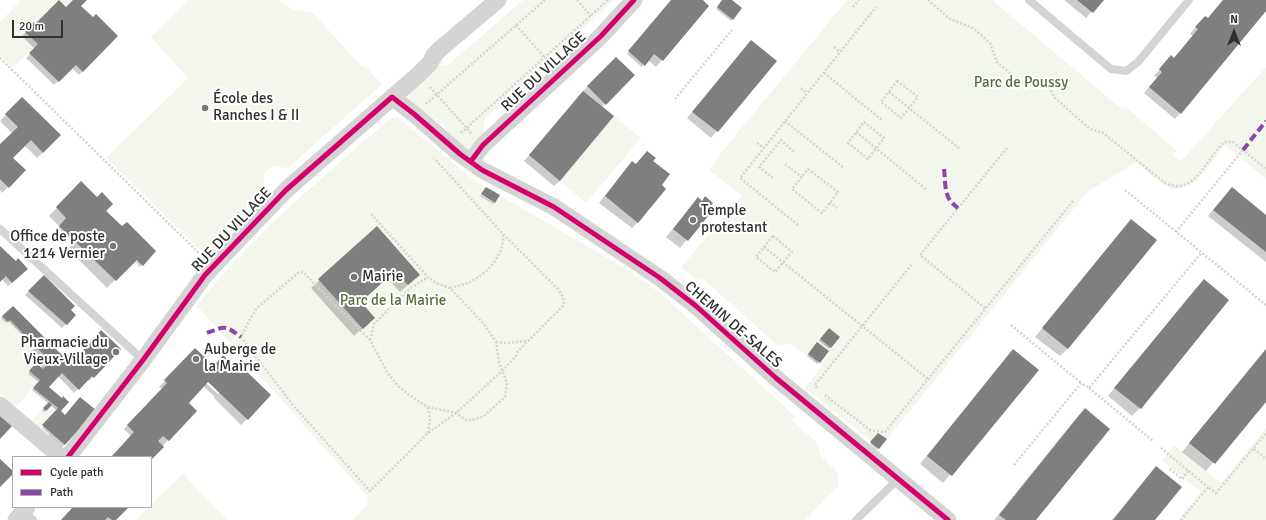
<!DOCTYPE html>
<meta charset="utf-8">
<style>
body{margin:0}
#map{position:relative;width:1266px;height:520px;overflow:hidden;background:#fff;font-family:Signika,sans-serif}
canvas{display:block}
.legend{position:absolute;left:12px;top:456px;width:140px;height:52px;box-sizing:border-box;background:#fff;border:1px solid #acacac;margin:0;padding:5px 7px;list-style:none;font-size:12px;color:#303030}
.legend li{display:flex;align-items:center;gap:8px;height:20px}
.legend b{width:20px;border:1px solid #acacac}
.north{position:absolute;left:1214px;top:12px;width:40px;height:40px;-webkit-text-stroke:3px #fff;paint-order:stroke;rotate:0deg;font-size:11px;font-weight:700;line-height:16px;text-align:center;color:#303030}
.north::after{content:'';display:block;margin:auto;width:14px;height:18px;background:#303030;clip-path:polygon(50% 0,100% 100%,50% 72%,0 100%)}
.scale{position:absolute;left:12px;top:20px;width:51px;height:18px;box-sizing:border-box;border:2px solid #303030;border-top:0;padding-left:5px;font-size:12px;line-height:14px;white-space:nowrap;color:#303030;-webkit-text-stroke:3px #fff;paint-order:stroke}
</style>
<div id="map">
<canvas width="1266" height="520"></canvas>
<ul class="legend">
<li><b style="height:5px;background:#d6006c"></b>Cycle path</li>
<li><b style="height:5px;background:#8e44ad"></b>Path</li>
</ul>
<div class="north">N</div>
<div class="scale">20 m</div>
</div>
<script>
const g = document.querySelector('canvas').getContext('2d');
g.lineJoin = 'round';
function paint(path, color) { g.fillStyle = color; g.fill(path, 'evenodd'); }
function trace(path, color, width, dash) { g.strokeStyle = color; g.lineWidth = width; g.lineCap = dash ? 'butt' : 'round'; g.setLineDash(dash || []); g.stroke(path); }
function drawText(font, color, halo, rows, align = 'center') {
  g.font = font + ' Signika,sans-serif'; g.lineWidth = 4; g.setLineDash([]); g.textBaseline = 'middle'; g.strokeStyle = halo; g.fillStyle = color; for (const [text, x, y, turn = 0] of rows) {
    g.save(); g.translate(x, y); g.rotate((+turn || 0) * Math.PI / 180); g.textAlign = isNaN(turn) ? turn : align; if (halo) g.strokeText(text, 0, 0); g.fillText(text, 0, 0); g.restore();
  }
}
paint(new Path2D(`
 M21,0H73L66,7L36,24L34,23L25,31L38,44L13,67L0,54V22Z
 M188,0H278L293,10L313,13L361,66L368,69L382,84L288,168L272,166L264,174V188L204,254L106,158L188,78L151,37Z
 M523,0H614L484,120V135C478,141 473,149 464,148L446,131L447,129L410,100L409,93L442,57V65H448Z
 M847,0H992L1123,110L1126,107L1177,151L1173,155L1181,161L1266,67V179L1225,145C1213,160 1190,198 1168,187C1156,181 1146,170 1136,162L1087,192L879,449L870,442L871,441L805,388L822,366L791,344L777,345L702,278L699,281L681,267L742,196L709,170L721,153Z
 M614,116L641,138L586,203L560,181Z
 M397,117L475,181L618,264L659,292L795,416L792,420L818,444L820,455L837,472L839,485L805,520H353L367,505L368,497L287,406L197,306C252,235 322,178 390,119Z
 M2,316L8,322L10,320L48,359L44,363L47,365L43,369L36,364L29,371L40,380L16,407L0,393V318Z
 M50,401L58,408L39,429L31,422Z
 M1266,428V520H1178L1201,492L1162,460L1174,445L1221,483Z
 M183,474L227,520H136L149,507H151V505Z`), '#f2f6ec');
paint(new Path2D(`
 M75,0H85L80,6L93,18L117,36L79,75L72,68L54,85L26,58L35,49L22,36L34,24L36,25L66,9Z
 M671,0H701L708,6L656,67L648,60L642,67L627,54Z
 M723,0H730L732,19L731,21L716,9Z
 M1064,0H1102L1086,18Z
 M1223,0H1266V9L1175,119L1144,93L1157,78L1154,76L1165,63L1173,59L1193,36L1190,34L1199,23L1207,19Z
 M746,48L775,62L711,138L687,118Z
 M616,58L634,75L602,107L560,181L554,186L524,161L584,90Z
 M22,98L60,135L37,158L24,145L12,158L25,170L2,193L0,190V146L12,133L0,121Z
 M647,152L652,161L638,222L632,228L599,203L626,169L632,163L635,165Z
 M81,183L122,228L155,251L140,267L136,262L148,250L146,249L107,288L68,249L74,243L58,228L59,226L49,216Z
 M1232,189L1266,216V262L1208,216Z
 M481,195L494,203L493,204L480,196Z
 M698,199L712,210L680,248L666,237Z
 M376,228L411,282L400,292L387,278L360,302L366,325L354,336L311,288Z
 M1124,228L1156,241L1067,349L1060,356L1035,337Z
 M0,247L23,273L8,286L2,279L0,281Z
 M44,277L75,315L62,328L25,295Z
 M1204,280L1228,300L1140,408L1132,416L1108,396L1196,288Z
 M13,307L71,365L120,349L89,381L87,379L74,393L58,376L48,387L62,399L59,411L65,444L61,448L47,436L49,434L42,428L57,411L51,405L44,412L42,410L49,404L32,390L39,382L28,374L36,365L40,368L44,364L32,351L35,348L8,321L6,323L1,318Z
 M827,331L831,347L829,349L819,341Z
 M816,345L819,362L817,364L807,356Z
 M195,349L214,367L239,371L270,395L241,425L214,398L215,397L203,386L187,403L168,440L151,459V457H112L131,436L124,429L162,389L159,387ZM205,378L220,392L218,394L203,380Z
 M1266,349V400L1206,471L1182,452Z
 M1006,358L1037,370L943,483L920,464Z
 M1085,410L1035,520H994L1077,417Z
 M878,434V448L877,450L870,444Z
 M1149,475L1154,520H1112Z
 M74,507H127L115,520H62Z`), '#0003');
paint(new Path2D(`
 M59,0L66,7L73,0H87L81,6L93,17L96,14L118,36L83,72L76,65L59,82L29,53L38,44L25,32L34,22L35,24Z
 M671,0H703L709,6L663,61L654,54L645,66L628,51Z
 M722,0H732L742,8L733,20L717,7Z
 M1077,0H1104L1093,13Z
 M1223,0H1266V11L1181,114L1149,87L1162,72L1159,69L1171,55L1174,58L1198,29L1195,27L1205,16L1208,18Z
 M751,40L777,61L718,132L692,112Z
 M616,57L635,75L606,105L587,86Z
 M583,91L614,116L560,181L529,155Z
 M22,97L61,135L43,153L31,140L13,158L26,170L9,188L0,179V144L18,127L5,114Z
 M647,151L656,158L653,161L670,174L662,185L666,189L638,223L605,196L632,161L636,164Z
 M81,181L97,197L102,192L113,204L106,211L122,226L127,222L156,251L143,266L137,260L116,281L59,226L66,218L56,207Z
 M486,187L500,195L495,203L481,194Z
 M1232,187L1266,215V252L1213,210Z
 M705,196L713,203L710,207L713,210L688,241L673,229L698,197L702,201Z
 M1131,219L1157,240L1068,349L1042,328Z
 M377,226L420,275L408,285L395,271L361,302L375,318L363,329L318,279Z
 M0,246L16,261L18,258L28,269L12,283L6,276L0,282Z
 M44,275L75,306L71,310L76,315L67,325L28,291Z
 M1204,279L1229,300L1141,409L1114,388Z
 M13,306L71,364L101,330L121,349L94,378L92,376L79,390L62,373L49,387L62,398L63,396L69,402L61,411L65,415L80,397L96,410L65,445L42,425L58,408L33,388L40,380L29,371L36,363L43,369L47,365L44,363L48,359L10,320L8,322L2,316Z
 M829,328L840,337L831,348L820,339Z
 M817,342L829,351L820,363L808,354Z
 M195,348L214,366L223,355L239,370L242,367L271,395L248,420L208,382L189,403L197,411L169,441L163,436L158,441L164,447L151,460V457H111L134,432L127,425L167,383L164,380Z
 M1013,349L1039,370L952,476L927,456Z
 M1266,349V402L1215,464L1189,443Z
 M49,402L52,405L46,411L43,408Z
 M1085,408L1110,429L1036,520H1006L999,515Z
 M0,414L13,425L0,439Z
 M878,433L887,439L879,449L870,442Z
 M0,459L13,471V474L0,487Z
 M1156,466L1182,487L1155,520H1113Z
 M73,507H129L116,520H112L108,517L105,520H61Z`), '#7f7f7f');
trace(new Path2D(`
 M577,0L591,16
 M928,0L950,19L973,28L990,43L997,62L1011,74
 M853,7L859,0
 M516,25L545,58
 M834,47L840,52
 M0,58L201,255
 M824,73L882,120
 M1042,77L1046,82L1055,98L1090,129L1103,133L1165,183C1196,197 1206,157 1225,142H1233L1266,169
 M897,81L918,97L901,118L881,102Z
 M430,87L472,134
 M801,88L807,93
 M889,92L960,149
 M675,99L732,30
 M426,104L545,0
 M785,121L844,168
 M864,122L884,138L868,159L848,143Z
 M856,132L927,190
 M461,133L608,0
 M757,143L764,148
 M785,164L802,177
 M808,169L838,192L822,213L792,189Z
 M773,178L759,167L781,140L794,152
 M1125,190L1266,305
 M830,202L837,208
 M371,214L428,277L436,283L450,288L484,324L496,342L499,362L507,383L505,397L484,416L472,420H466L456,413L428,407L421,403L408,394L398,386L387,372L370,340L303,272H299L257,308L250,319L241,337L292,404L370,491L428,433L456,413L502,371L516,356L518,351L564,305L563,297L558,289L503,234L434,158
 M798,225L740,178L876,7
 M1176,232L1243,150
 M773,236L792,252L775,272L756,257Z
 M764,247L928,379
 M450,288C456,286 463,285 468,283C486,275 505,255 503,235
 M985,308L920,255L1007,148
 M1011,325L1081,383
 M370,340L374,324L408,290L428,277
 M496,342L505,343L528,341
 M817,388L815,385L912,264
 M1089,388L1153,441
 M825,395L870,430L885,432L1073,201
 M428,433L430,419L428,407
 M1161,448L1208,487
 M1254,449L1266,459
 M1014,465L1081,383L1089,388L1202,252
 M1170,469L1182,479L1189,470
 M1181,520L1208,487L1216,493L1266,433`), '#d4d4d4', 2.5, [2, 2]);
trace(new Path2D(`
 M1029,0L1111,69L1126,71L1138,62L1189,0
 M0,229L143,360
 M24,511L33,520
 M856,520L898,479`), '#d4d4d4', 8);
trace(new Path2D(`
 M392,97L414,114L460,154L482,170L554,207L660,278L696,306L776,378L948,520
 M471,161L483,145L601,36L634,0
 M0,405L61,457
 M68,457L143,360L205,275L286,190L418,75L430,63L434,55L440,49L498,0
 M16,520L27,507`), '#d4d4d4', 17);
trace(new Path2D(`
 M1243,150L1266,121
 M944,169C946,185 943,198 958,208
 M207,333C225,326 225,325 241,337`), '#8e44ad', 4, [8, 4]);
trace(new Path2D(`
 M471,161L483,145L601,36L634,0
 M68,457L143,360L205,275L286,190L392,97L414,114L460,154L482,170L554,207L660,278L696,306L776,378L948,520`), '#d6006c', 5);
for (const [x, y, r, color] of [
 [205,108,4,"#787878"],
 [693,220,4,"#787878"],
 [113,246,4,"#787878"],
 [354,277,4,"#787878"],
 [116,352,4,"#787878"],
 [196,359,4,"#787878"]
]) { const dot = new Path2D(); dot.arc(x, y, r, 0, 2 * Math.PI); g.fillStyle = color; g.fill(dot); trace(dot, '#fff', 1.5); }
drawText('15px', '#303030', '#fff', [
 ["RUE DU VILLAGE",544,72,-43],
 ["RUE DU VILLAGE",232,230,-47],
 ["CHEMIN DE-SALES",733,325,41]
]);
drawText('15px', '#596f3a', '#fff', [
 ["Parc de Poussy",1021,83],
 ["Parc de la Mairie",393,301]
]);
drawText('15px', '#303030', '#fff', [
 ["École des",213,99],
 ["Ranches I & II",213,116],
 ["Temple",701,211],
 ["protestant",701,228],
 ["Office de poste",105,237,"right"],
 ["1214 Vernier",105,254,"right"],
 ["Mairie",362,277],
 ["Pharmacie du",108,343,"right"],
 ["Vieux-Village",108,360,"right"],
 ["Auberge de",204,350],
 ["la Mairie",204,367]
], 'left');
</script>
